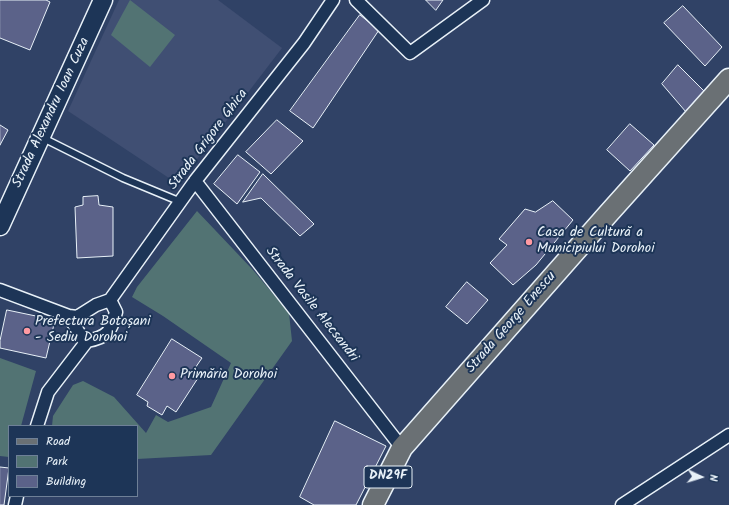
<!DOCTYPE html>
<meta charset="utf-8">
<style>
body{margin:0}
#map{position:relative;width:729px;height:505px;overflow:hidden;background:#304266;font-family:Kalam,sans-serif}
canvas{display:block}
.legend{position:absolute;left:8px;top:425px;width:130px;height:72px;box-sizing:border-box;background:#1d3557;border:1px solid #6e8097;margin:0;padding:5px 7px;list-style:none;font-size:12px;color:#e8f1f8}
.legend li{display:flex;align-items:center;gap:8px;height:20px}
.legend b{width:20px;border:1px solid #6e8097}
.north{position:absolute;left:681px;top:457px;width:40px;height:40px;-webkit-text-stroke:3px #1d3557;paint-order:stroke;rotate:94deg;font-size:11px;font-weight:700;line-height:16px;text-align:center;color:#e8f1f8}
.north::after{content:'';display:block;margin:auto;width:14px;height:18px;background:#e8f1f8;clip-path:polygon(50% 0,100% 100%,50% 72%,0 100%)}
</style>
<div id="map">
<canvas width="729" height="505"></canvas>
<ul class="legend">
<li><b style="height:5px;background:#6a7074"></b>Road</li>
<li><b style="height:11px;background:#527373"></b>Park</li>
<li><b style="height:11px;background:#5b6289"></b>Building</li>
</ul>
<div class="north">N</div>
</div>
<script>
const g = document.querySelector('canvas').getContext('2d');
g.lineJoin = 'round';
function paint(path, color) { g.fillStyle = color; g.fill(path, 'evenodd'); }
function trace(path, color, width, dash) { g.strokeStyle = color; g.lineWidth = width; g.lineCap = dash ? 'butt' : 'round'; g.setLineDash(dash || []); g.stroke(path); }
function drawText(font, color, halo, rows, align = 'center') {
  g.font = font + ' Kalam,sans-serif'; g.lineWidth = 4; g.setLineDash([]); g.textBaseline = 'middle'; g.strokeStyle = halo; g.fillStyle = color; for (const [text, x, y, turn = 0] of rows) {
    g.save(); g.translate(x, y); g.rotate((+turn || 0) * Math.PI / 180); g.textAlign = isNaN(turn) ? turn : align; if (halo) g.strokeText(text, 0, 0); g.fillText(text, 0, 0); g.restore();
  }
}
paint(new Path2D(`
 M119,0H218L282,48L178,184L68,111Z`), '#404f73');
paint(new Path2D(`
 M130,0L175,35L150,67L111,35Z
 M197,211L253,270L289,313L292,341L211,455L137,459V426H52L53,416L73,385L83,381L114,397L146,433L156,415L168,422L211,407L231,363L163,316L132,297L137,287Z
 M0,358L36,371L21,426H9V457L0,456Z`), '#527373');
const building = new Path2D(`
 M0,0H46L50,2L30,50L0,38Z
 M426,0H443L436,10Z
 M683,6L722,47L705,66L664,23Z
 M360,15L379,30L313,128L290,111Z
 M678,65L704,91L686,112L662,84Z
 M277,120L303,141L271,174L246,152Z
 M630,124L654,145L630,171L607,150Z
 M0,125L8,130L0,145Z
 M238,155L260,172L237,204L214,184Z
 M263,174L314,224L300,236L261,198L243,202Z
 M98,196L99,205L113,207V256L77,258L75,207L83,205V197Z
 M553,201L573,220L536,265L513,285L490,263L507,245L499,239L525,209L535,212Z
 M467,282L488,300L467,324L446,307Z
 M7,310L55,320L46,358L0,348V341Z
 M172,339L202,358L191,374L198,378L176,412L167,406L162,415L147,406L148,402L137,395Z
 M335,421L386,446L356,505H314L300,497Z
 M0,467L9,468L4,505H0Z`);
paint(building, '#5b6289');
trace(building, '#e8f1f8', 1);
const lane = new Path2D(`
 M43,138L123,178L181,202`);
const street = new Path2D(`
 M356,0L410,53L483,0
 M195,181L402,448
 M0,290L69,316
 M87,341L82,338L69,316L77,317L96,305L110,300
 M37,426L48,392L87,341C108,337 111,332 116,312L110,300L195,181L304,43L333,0
 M15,505L17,496
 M622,505L729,435`);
const secondary = new Path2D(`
 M0,226L103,0`);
const primary = new Path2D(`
 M373,505L402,448L608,214L729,79`);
trace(lane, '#e8f1f8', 9);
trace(street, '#e8f1f8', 15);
trace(secondary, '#e8f1f8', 21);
trace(primary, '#e8f1f8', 23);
trace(lane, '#1d3557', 6);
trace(street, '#1d3557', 12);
trace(secondary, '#1d3557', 18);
trace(primary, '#6a7074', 20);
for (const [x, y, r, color] of [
 [529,242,4,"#ff9aa2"],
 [27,331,4,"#ff9aa2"],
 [172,376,4,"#ff9aa2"]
]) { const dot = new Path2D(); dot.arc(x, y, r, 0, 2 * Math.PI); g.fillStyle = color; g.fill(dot); trace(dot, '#1d3557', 1.5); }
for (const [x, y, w] of [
 [388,477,48]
]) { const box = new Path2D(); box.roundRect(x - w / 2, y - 11, w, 22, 3); g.fillStyle = '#1d3557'; g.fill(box); trace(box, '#e8f1f8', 1); }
drawText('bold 13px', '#e8f1f8', null, [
 ["DN29F",388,477]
]);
drawText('14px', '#e8f1f8', '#1d3557', [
 ["Strada Alexandru Ioan Cuza",52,113,-65],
 ["Strada Grigore Ghica",209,140,-53],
 ["Strada Vasile Alecsandri",311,305,52],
 ["Strada George Enescu",512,323,-49]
]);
drawText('14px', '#e8f1f8', '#1d3557', [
 ["Casa de Cultură a",537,234],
 ["Municipiului Dorohoi",537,250],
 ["Prefectura Botoșani",35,323],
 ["- Sediu Dorohoi",35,339],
 ["Primăria Dorohoi",180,376]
], 'left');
</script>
